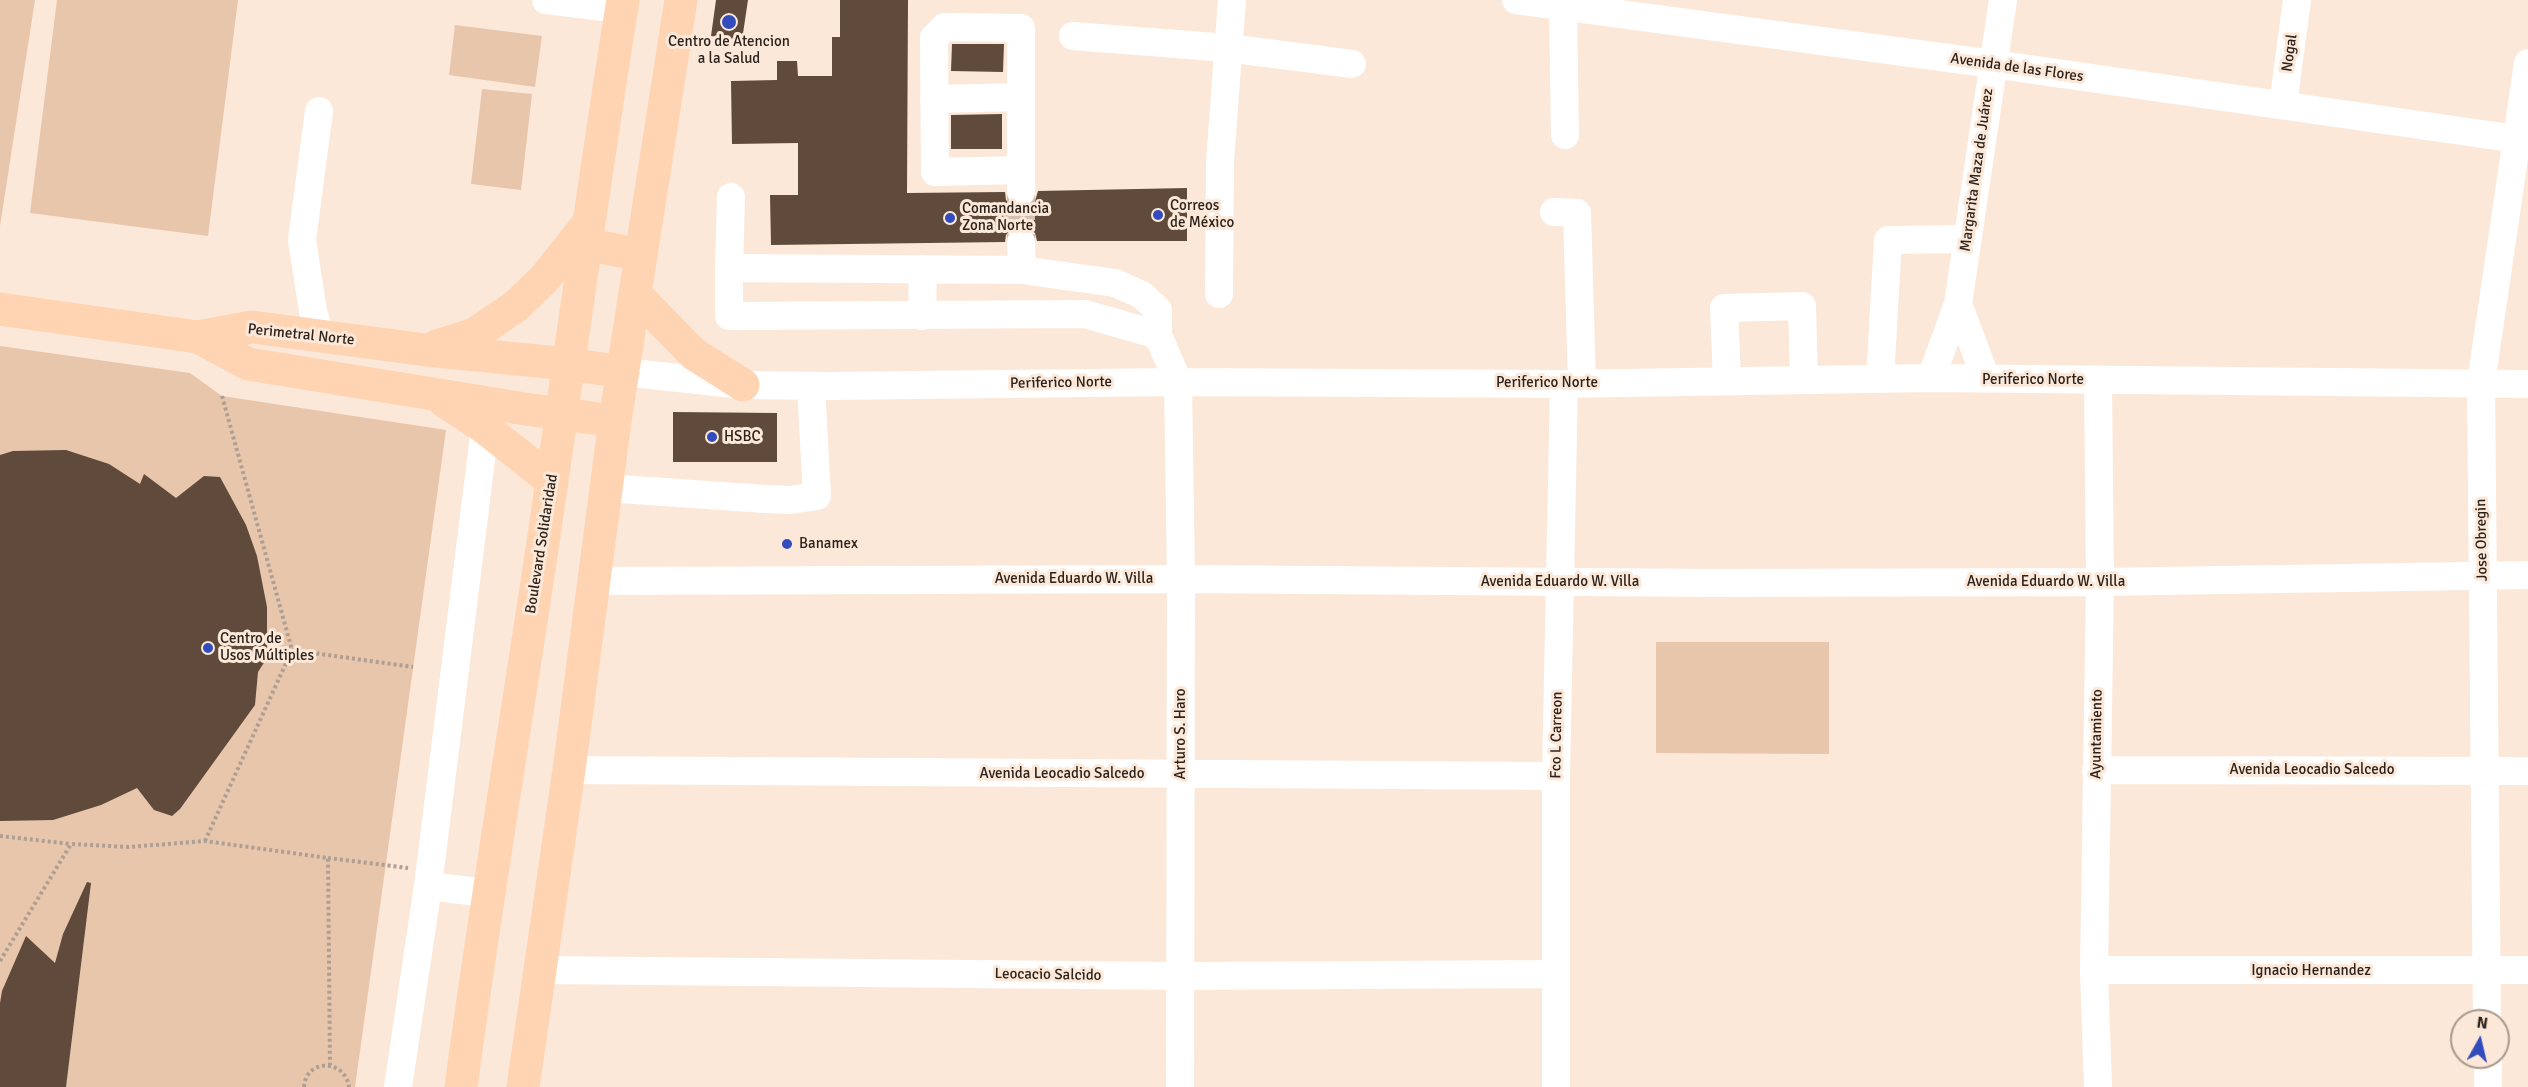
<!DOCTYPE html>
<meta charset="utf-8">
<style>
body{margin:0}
#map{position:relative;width:2528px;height:1087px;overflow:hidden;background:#fce8d9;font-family:Signika,sans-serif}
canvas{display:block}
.north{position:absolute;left:2450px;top:1009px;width:60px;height:60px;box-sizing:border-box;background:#fce8d9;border:2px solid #a8998d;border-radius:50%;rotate:8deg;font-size:16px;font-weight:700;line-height:24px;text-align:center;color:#2b221b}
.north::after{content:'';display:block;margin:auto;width:21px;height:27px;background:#324cbd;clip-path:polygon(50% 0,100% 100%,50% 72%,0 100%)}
</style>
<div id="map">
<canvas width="2528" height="1087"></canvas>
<div class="north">N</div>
</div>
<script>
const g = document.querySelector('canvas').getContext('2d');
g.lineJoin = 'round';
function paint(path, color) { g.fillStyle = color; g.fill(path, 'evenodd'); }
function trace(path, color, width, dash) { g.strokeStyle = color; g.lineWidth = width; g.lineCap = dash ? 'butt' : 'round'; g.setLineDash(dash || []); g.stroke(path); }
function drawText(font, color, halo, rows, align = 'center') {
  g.font = font + ' Signika,sans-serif'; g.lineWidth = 6; g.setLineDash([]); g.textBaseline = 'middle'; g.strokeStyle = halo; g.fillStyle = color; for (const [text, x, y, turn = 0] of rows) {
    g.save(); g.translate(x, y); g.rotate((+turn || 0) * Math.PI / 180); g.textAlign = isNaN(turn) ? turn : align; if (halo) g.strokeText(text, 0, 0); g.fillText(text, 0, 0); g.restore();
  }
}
paint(new Path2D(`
 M0,0H35L0,226Z
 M57,0H238L208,236L30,213Z
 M455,25L542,36L535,87L449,75Z
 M482,89L532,94L521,190L471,184Z
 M0,346L190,373L222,396L446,430L355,1087H0Z
 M1656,642H1829V754L1656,753Z`), '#e8c6ac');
paint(new Path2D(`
 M716,0H748L742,40L711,36Z
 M840,0H908L907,193L1005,192L1006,200L1012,206L1022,208L1030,206L1035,201L1038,191L1187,188V241H1037L1035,233L1029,228L1021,226L1012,228L1006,235L1005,242L771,245L770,195H798V143L732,144L731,81L777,80V61H797L798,76H832V37H840Z
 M952,44H1004L1003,72L951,71Z
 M1002,114V149H951V115Z
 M673,412L777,413V462H673Z
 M66,450L109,464L140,484L144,474L176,498L204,476L220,477L246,525L257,556L267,607V658L258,672L255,705L180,809L172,816L154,810L137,788L101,805L53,820L0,821V455L13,451Z
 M87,882L91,883L66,1087H0V1003L2,991L26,936L55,963L63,934Z`), '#5f4a3b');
trace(new Path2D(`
 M1021,192V242`), '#d2c0b3', 28, [28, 14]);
trace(new Path2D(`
 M222,396L292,650L413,667
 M0,836L71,844
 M205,841L292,650
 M328,858L408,868
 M0,961L71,844L129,847L205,841L328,858L330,1065
 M304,1087C306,1058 345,1059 349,1087`), '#af9f93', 4, [3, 3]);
trace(new Path2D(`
 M546,0L621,9
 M1516,0L1993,64L2517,139
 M1563,6L1565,135
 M1073,36L1228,48L1352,64
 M934,99L1021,97
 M2283,105L2297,0
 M319,111L302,240L313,311L320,336
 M1021,192V28L945,27L934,38L935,172L1021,170
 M1554,212L1577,213L1582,383
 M1021,242L1022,270
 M729,268L731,197
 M1219,294L1220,162L1232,0
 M1958,304L1986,379
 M922,316L923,269
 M1158,335L1085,314L729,316V268L1022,270L1115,283L1142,295L1158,310V335L1178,382L1181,579L1180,1087
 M623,372L743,385L829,386L1178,382L1564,384L1931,378L2528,384
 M1931,378L1958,304L2003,0
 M1880,379L1888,240L1967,239
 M1727,381L1724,308L1802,306L1804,380
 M606,488L765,499L790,500L817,496L811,386
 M593,581L1181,579L1712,583L2100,582L2528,575
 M569,770L1556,776
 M2096,770L2528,771
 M428,886L487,893
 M540,970L1180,976L1555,974
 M2094,970H2528
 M2487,1021L2481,383L2528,63
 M2488,1057V1087
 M398,1087L428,886L485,428
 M1556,1087V776L1564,384
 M2098,1087L2094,970L2100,582L2098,380`), '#fff', 28);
trace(new Path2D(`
 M585,244L641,255
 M635,294L694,354L743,385
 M0,309L198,337L252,327L426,350L568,364L623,372
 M198,337L248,364L525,409L615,421
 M437,346L475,334L516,306L544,279L587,225
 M444,401L485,428L552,481
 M461,1087C488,884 523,683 552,481C575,320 597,160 623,0
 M523,1087L569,770L615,421L681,0`), '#fed4b3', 33);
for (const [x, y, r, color] of [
 [729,22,8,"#324cbd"],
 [1158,215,6,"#324cbd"],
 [950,218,6,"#324cbd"],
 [712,437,6,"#324cbd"],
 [787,544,6,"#324cbd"],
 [208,648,6,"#324cbd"]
]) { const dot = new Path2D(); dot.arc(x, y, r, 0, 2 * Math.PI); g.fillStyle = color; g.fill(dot); trace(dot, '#fce8d9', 2); }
drawText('15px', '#2b221b', '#fce8d9', [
 ["Centro de Atencion",729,42,"center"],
 ["a la Salud",729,59,"center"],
 ["Correos",1170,206],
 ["de México",1170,223],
 ["Comandancia",962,209],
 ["Zona Norte",962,226],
 ["HSBC",724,437],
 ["Banamex",799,544],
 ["Centro de",220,639],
 ["Usos Múltiples",220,656]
], 'left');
drawText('15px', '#2b221b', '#fce8d9', [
 ["Nogal",2290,53,-82],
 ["Avenida de las Flores",2017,68,8],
 ["Margarita Maza de Juárez",1977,170,-82],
 ["Perimetral Norte",301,335,6],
 ["Periferico Norte",2033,380],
 ["Periferico Norte",1061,383,-1],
 ["Periferico Norte",1547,383],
 ["Jose Obregin",2482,540,-91],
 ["Boulevard Solidaridad",542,544,-81],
 ["Avenida Eduardo W. Villa",1074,579],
 ["Avenida Eduardo W. Villa",1560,582],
 ["Avenida Eduardo W. Villa",2046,582],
 ["Arturo S. Haro",1181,734,-90],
 ["Ayuntamiento",2097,734,-89],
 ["Fco L Carreon",1557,735,-89],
 ["Avenida Leocadio Salcedo",2312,770],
 ["Avenida Leocadio Salcedo",1062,774],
 ["Ignacio Hernandez",2311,971],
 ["Leocacio Salcido",1048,975,1]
]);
</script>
